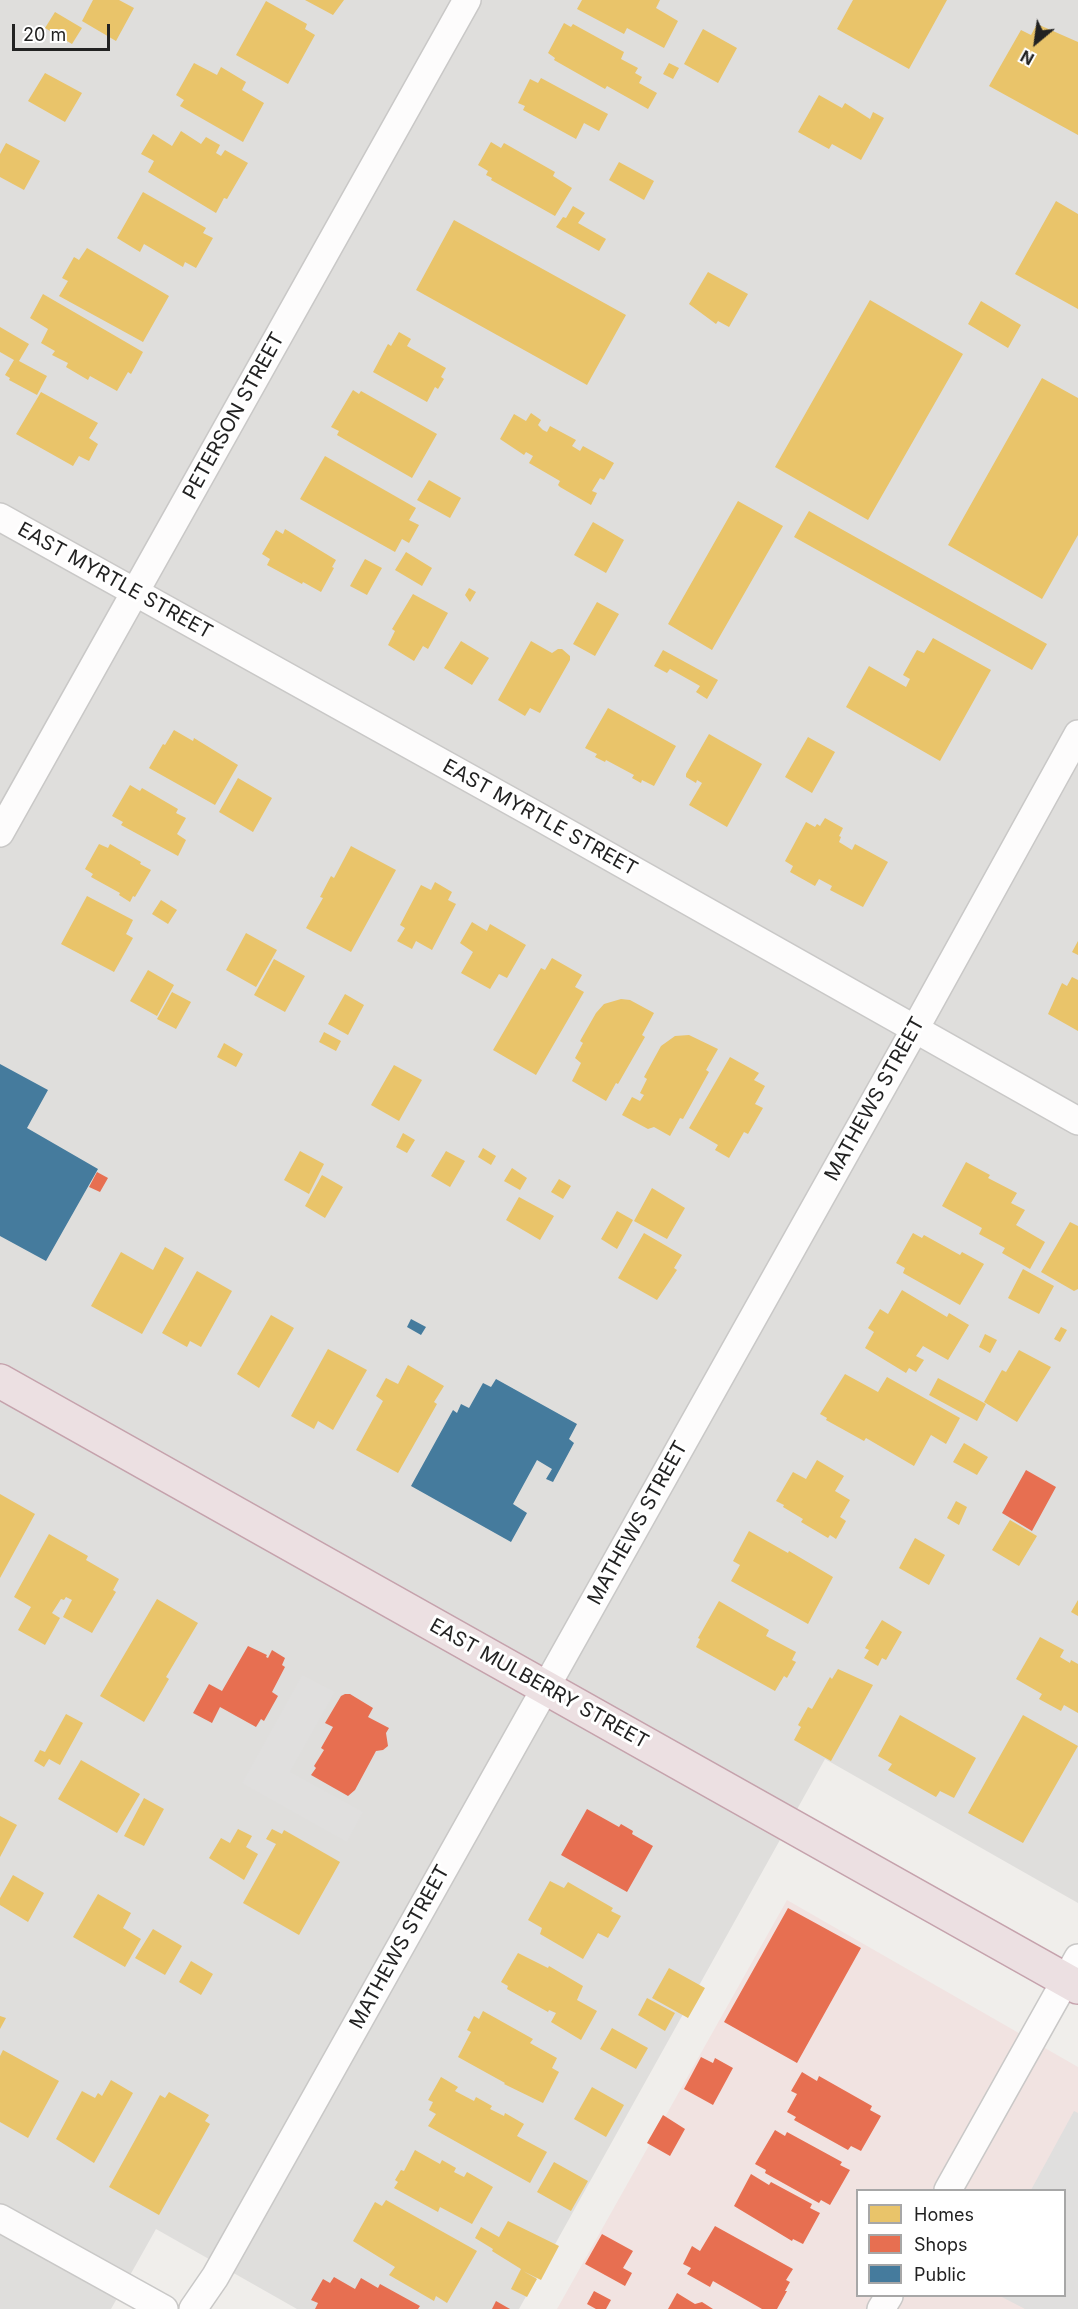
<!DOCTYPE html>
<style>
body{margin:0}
#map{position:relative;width:1078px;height:2309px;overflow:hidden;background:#f0eeeb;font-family:Inter,sans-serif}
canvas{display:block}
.legend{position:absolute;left:856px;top:2189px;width:210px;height:108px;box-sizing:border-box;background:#fff;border:2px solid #a7a7a7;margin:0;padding:8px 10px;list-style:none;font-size:18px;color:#222}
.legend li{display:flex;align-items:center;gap:12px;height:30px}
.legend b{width:30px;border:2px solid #a7a7a7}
.north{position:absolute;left:1006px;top:12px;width:60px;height:60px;-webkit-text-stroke:4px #fff;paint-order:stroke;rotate:209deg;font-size:16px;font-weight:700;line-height:24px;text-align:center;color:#222}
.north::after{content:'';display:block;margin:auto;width:21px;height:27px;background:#222;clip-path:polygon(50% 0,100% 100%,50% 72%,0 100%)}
.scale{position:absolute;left:12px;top:24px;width:98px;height:27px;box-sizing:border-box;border:3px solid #222;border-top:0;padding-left:8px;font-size:18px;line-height:21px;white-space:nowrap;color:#222;-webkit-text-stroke:4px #fff;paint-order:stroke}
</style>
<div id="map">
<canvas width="1078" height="2309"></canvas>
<ul class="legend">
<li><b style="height:16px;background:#e9c46a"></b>Homes</li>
<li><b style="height:16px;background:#e76f51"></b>Shops</li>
<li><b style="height:16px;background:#457b9d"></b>Public</li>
</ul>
<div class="north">N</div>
<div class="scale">20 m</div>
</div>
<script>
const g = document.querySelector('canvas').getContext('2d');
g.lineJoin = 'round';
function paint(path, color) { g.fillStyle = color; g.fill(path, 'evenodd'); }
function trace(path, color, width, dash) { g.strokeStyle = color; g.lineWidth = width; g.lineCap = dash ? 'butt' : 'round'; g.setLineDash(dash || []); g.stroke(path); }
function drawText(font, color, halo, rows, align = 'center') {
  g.font = font + ' Inter,sans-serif'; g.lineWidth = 6; g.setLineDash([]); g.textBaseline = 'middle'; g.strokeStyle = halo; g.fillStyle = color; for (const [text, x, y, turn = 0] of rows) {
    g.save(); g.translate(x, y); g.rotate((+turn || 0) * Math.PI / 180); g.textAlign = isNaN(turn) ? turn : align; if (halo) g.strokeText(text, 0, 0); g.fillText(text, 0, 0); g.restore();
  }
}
paint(new Path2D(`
 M0,0H1078V1903L825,1759L519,2309H297L156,2229L111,2309H0Z`), '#dfdedc');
paint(new Path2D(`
 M787,1900L1078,2067V2309H557ZM858,2190H1064V2296H858Z`), '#f1e3e1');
paint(new Path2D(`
 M302,1675L335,1692L290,1772L363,1812L347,1842L242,1783Z
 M1074,2111L1078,2113V2309H1025L1000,2296H1064V2190H1031Z`), '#e0dfde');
paint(new Path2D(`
 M93,0H119L134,8L116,41L82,21Z
 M305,0H344L333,15Z
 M582,0H660L656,8L678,21L664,48L627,28L624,34L577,9Z
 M853,0H947L909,69L837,29Z
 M266,1L307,24L305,29L315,35L288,84L236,55Z
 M55,12L82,28L72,44L45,28Z
 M564,23L571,27L573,24L624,52L621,59L638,68L635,73L642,77L639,83L657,93L648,109L607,86L605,89L554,60L555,58L548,53Z
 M1037,24L1078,42V135L989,86L1021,30L1031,35Z
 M703,29L737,48L718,83L684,64Z
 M194,63L217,75L221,67L246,82L242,90L264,103L243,142L180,106L184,100L176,95Z
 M669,63L679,68L673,79L663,74Z
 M45,73L82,93L65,122L28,101Z
 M541,78L608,114L599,131L584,123L576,139L523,110L525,106L518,103L530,79L538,83Z
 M819,95L842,108L845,103L870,119L873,112L884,118L861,160L832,144L829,149L798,132Z
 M181,131L201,144L206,137L220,145L216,153L221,156L225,150L248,163L227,199L224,198L216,213L148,172L154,161L141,154L153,134L172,146Z
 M491,142L501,148L504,143L555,172L553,176L572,188L555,216L491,180L492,178L486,175L488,171L478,165Z
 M6,143L40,161L24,190L0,177V154Z
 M619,162L654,181L644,200L609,180Z
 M143,192L206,228L203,233L213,238L196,268L185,262L183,267L144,244L140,252L117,238Z
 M1056,201L1078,214V309L1015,274Z
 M573,206L585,213L578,223L606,239L599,251L556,227L563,217L566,218Z
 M454,220L626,315L587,385L416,290Z
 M87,248L169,296L143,342L59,296L68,281L62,278L74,257L79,260Z
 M708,272L748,294L729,327L718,321L716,324L689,304Z
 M43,294L143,352L131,374L128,372L117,391L90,376L88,380L66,367L68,363L52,355L55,351L41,343L48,329L30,318Z
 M870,300L963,354L868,520L775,467Z
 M981,301L1021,325L1008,348L968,324Z
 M0,327L29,344L19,361L47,376L37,395L9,380L10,378L5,375L14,360L0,352Z
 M399,332L411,339L407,346L446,368L441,377L444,379L438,389L435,387L427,402L373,372L388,344L391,346Z
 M1042,378L1078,398V535L1042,599L948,545Z
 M353,390L359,394L361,391L437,434L412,478L337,435L339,431L331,427Z
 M41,392L98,423L89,438L98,444L89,461L79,456L73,466L16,434Z
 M531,413L541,420L538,425L543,430L547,432L550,426L576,440L572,446L580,451L583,446L614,463L604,480L600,478L592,491L597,493L591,505L560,487L558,485L560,481L529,463L533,456L526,452L524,455L500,439L514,414L526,421Z
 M325,456L416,508L409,520L419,525L409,543L402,539L395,552L300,499Z
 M429,480L461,498L450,518L417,500Z
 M738,501L783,526L712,650L668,624Z
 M809,511L1047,644L1032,670L794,537Z
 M593,522L624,540L606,573L574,555Z
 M285,529L336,560L332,567L334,568L321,592L303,582L302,584L267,565L270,559L262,554L276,530L283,534Z
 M406,552L432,568L422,586L395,570Z
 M365,559L382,568L367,595L350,586Z
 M469,588L476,592L470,602L465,595Z
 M413,594L448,613L428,649L423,646L414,661L388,645L395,631L392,629Z
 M597,602L619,614L595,656L573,644Z
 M933,638L991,670L940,761L846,707L869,666L906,687L910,679L903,675L917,650L924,653Z
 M461,641L489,658L472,685L444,668Z
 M531,641L552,653L558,649H562L570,656V660L540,713L530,708L525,716L498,700Z
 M663,650L718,680L707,699L696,692L700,686L670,669L667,673L654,666Z
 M608,708L676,746L654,786L642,780L641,783L632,778L634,775L606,760L605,762L595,757L597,754L585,748Z
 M174,730L193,741L194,738L238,765L215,805L149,768L163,744L165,745Z
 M709,734L762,764L727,827L689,805L702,783L697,780L696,783L686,777V774Z
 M808,737L835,752L812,793L785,777Z
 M238,778L272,798L253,832L219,812Z
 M130,785L140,791L142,788L178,809L176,813L186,818L177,834L186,840L178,856L121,825L123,822L112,816Z
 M825,818L843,828L839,836L841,837L839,842L852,850L855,844L888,862L863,907L830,890L832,886L819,879L815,886L790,872L793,866L785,861L806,822L815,827L817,824L820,826Z
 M99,844L108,848L110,844L141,862L140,864L151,870L135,897L133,896L130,902L119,895L120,893L91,877L93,874L85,869Z
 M351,846L396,870L351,952L306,928L323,898L320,897L331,876L334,878Z
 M435,882L452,892L448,900L456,904L432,950L416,941L412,949L397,941L405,928L400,925L421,885L431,890Z
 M87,896L133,920L126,934L133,938L114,972L61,944Z
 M161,900L177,910L168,924L152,914Z
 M472,922L487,931L490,924L526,945L507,978L499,974L490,989L461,973L473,952L460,943Z
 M246,933L277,950L256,987L226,970Z
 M1078,941V955L1072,952Z
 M552,958L582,975L575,987L584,992L536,1075L493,1050L541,968L545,970Z
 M274,959L305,976L285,1012L254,995Z
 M148,970L174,985L157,1016L130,1001Z
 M1072,977L1078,980V1031L1048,1014L1062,983L1067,986Z
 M172,992L191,1002L176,1029L157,1019Z
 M345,994L364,1005L348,1035L328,1024Z
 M621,999L630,1000L654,1013L642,1035L645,1037L618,1084L616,1083L606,1101L572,1081L581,1063L575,1058L583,1043L580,1041L596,1013L604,1004Z
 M324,1032L341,1041L336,1051L319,1042Z
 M689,1035L718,1049L706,1070L709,1072L683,1119L680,1118L670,1136L654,1127L648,1129L622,1115L632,1097L640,1101L644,1095L640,1093L647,1079L644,1077L661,1046L675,1036Z
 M224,1043L243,1054L236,1067L217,1057Z
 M730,1057L759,1073L754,1080L765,1086L755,1104L763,1108L748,1134L744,1132L729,1158L715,1150L718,1145L689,1128Z
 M394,1065L422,1080L399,1121L371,1105Z
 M403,1133L415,1140L407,1153L396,1147Z
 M483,1148L496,1156L491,1165L478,1157Z
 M300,1151L324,1164L309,1194L284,1180Z
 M446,1151L465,1161L450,1187L431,1176Z
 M966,1162L990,1175L988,1178L1017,1193L1011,1203L1025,1210L1016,1225L1045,1242L1030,1269L1002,1253L1005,1248L979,1234L982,1228L942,1206Z
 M512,1168L527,1178L520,1190L504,1181Z
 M322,1175L343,1187L325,1218L305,1206Z
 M559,1179L571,1186L563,1199L551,1192Z
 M652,1188L685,1208L667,1239L634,1221Z
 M519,1197L554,1216L540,1240L506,1220Z
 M617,1211L633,1220L617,1249L601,1239Z
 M1070,1222L1078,1226V1289L1074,1291L1041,1272Z
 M644,1233L682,1255L674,1268L677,1270L657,1300L618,1278Z
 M913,1233L922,1238L924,1235L960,1255L962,1252L984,1264L960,1305L903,1273L905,1268L896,1263Z
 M165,1247L184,1258L142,1334L91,1306L121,1252L153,1270Z
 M1023,1269L1054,1286L1039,1314L1008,1298Z
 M197,1271L232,1291L201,1347L190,1341L187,1347L162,1333Z
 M902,1290L947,1317L949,1313L969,1325L948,1360L923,1346L916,1356L924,1360L916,1372L909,1368L906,1373L865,1348L874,1332L868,1328L880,1309L888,1314Z
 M271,1315L294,1328L259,1388L237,1374Z
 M1061,1327L1067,1330L1060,1342L1054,1339Z
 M985,1334L997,1340L990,1353L979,1347Z
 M328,1349L367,1370L333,1430L318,1421L314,1429L291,1416Z
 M1019,1350L1051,1367L1017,1422L984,1402L1002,1370L1006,1372Z
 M408,1365L444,1386L434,1402L437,1404L398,1473L356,1450L383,1401L376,1396L386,1378L398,1384Z
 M845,1374L878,1392L887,1377L960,1418L946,1444L931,1435L914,1466L866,1438L864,1441L826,1420L827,1418L820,1414Z
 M938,1378L986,1404L977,1421L929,1395Z
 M964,1443L988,1457L977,1475L953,1462Z
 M817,1460L844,1476L835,1491L850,1500L840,1517L846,1521L836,1539L830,1535L828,1538L801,1522L803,1519L783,1507L784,1505L776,1501L793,1472L806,1479Z
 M0,1494L35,1514L0,1578Z
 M956,1501L967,1507L959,1525L947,1518Z
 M1010,1520L1037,1536L1019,1566L992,1550Z
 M749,1531L788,1553L789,1551L833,1577L808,1624L731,1581L740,1565L733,1561Z
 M49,1534L88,1556L86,1560L119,1579L113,1590L116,1592L92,1633L63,1617L72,1600L66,1597L64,1600L61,1599L52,1613L60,1618L45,1645L18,1630L31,1607L14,1597Z
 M915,1538L945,1555L929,1585L899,1568Z
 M157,1599L198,1623L166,1677L169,1679L144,1722L100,1696Z
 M1078,1600V1616L1071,1612Z
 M719,1601L769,1630L766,1636L796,1652L792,1660L796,1662L787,1678L784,1676L775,1691L696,1647L700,1639L698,1638Z
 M882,1620L902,1632L886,1660L882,1658L878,1666L864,1658L869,1650L865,1648Z
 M1040,1637L1064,1650L1060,1657L1070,1663L1071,1660L1078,1664V1713L1064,1705L1061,1711L1039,1699L1042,1694L1016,1679Z
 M838,1669L873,1685L831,1761L794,1740L801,1727L798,1725L808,1707L812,1709L830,1677L832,1679Z
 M66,1714L83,1723L60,1765L49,1759L44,1767L34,1761L40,1750L45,1752Z
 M900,1715L976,1758L954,1798L940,1791L936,1797L888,1770L892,1764L878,1756Z
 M1023,1715L1078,1746L1023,1843L968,1813Z
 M81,1760L140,1794L117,1833L58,1799Z
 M144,1798L164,1809L144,1846L124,1836Z
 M0,1816L17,1825L0,1857Z
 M238,1829L252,1836L246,1847L258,1854L244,1880L209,1858L221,1838L230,1843Z
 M272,1829L282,1834L284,1830L340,1862L299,1935L243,1903L276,1844L266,1839Z
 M13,1875L44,1893L28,1922L0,1905V1898Z
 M550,1881L564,1888L568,1882L613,1908L611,1911L621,1916L608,1938L598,1933L583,1959L540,1934L542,1928L528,1920Z
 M98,1894L131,1913L123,1928L141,1939L125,1967L73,1937Z
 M153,1929L182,1946L165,1975L135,1958Z
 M518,1953L548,1968L549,1966L583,1986L577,2000L597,2011L581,2040L551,2022L556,2013L549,2010L548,2012L507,1989L508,1986L501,1982Z
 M191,1961L213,1974L201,1995L179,1982Z
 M669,1968L705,1988L688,2018L652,1998Z
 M647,1998L675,2013L665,2031L638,2015Z
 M483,2011L533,2039L530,2043L557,2058L552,2068L559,2072L543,2103L504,2084L505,2083L458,2057L471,2032L467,2030L474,2016L479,2019Z
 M0,2016L6,2018L0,2029Z
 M612,2028L648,2048L636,2069L600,2049Z
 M3,2050L59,2081L28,2138L0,2122V2056Z
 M441,2077L458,2087L455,2091L474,2101L476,2097L492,2106L490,2109L504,2116L505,2113L524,2124L517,2136L547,2152L530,2183L428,2126L436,2114L429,2110L433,2102L428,2100Z
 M111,2080L133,2093L94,2163L56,2139L82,2091L95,2098L98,2093L102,2096Z
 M592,2087L624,2105L606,2137L574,2119Z
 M169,2092L209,2115L205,2121L210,2124L159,2215L109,2187L160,2095L165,2098Z
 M415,2150L440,2164L442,2160L456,2168L454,2172L464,2177L467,2172L493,2187L472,2224L440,2207L438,2212L394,2188L398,2182L395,2180L401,2170L404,2171Z
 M554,2162L588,2181L571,2211L537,2192Z
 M386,2200L477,2251L447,2303L436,2296L434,2301L389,2275L395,2267L353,2241L375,2202L382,2206Z
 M508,2221L559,2246L541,2280L523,2271L537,2279L527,2297L511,2289L521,2269L492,2251L493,2249L475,2238L481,2227L499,2237Z`), '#e9c46a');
paint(new Path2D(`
 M97,1172L108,1178L100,1192L89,1187Z
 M1026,1470L1056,1487L1032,1531L1002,1513Z
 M248,1646L267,1655L266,1657L268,1658L272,1650L285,1658L282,1665L285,1667L272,1692L278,1696L264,1721L261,1719L256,1727L220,1707L212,1723L193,1713L209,1684L222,1691Z
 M345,1694H350L373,1708L368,1717L389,1728L386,1733L388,1746L383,1750L376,1751L355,1790L348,1796L311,1775L316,1768L314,1766L324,1750L321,1748L333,1727L325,1723L341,1696Z
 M587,1809L619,1827L621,1824L633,1831L632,1834L653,1846L627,1892L561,1855Z
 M788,1908L861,1948L797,2063L724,2022Z
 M701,2057L713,2063L715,2058L733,2068L713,2105L684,2089Z
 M802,2072L817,2081L819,2076L872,2106L870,2110L881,2116L861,2151L851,2146L848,2150L794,2120L796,2117L787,2112L797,2094L791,2091Z
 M663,2115L685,2129L670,2156L647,2143Z
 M775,2130L785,2136L787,2132L842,2162L840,2165L850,2170L830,2205L821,2200L819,2203L765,2173L766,2170L755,2164Z
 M751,2174L769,2185L771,2182L812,2204L810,2208L820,2213L803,2244L793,2239L792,2241L734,2206Z
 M715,2226L793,2269L786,2280L790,2282L785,2291H787L777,2309H762L713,2281L710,2287L687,2274L691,2268L683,2264L692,2246L700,2251Z
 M602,2234L633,2251L623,2268L632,2273L625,2286L585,2264Z
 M334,2277L355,2289L361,2278L378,2288L380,2284L420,2306L418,2309H315L318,2303L311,2300L323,2279L330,2283Z
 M594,2291L611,2300L606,2309H596L587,2304Z
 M677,2293L695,2304L702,2302L713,2309H668Z
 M496,2301L510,2309H492Z`), '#e76f51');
paint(new Path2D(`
 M0,1064L48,1090L27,1128L98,1169L46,1261L0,1236Z
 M411,1319L426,1327L421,1335L407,1327Z
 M496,1379L577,1424L569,1439L574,1443L553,1482L546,1479L552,1469L537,1460L513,1504L527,1513L511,1542L411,1486L453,1410L457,1413L461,1404L469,1408L483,1383L491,1387Z`), '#457b9d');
const street = new Path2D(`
 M0,517L534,814L1078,1121
 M0,833L467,0
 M948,2190L1078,1958
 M0,2218L164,2309
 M193,2309L215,2277L915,1029L1078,734
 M881,2309L889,2296`);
const highway = new Path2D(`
 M0,1381L1078,1987`);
trace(street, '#c9c8c7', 30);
trace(highway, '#c5a2ac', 36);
trace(street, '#fdfcfc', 27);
trace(highway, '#ece0e2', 33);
drawText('20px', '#222', '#fff', [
 ["PETERSON STREET",234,416,-61],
 ["EAST MYRTLE STREET",115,581,29],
 ["EAST MYRTLE STREET",540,818,29],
 ["MATHEWS STREET",875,1099,-61],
 ["MATHEWS STREET",638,1523,-61],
 ["EAST MULBERRY STREET",539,1684,29],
 ["MATHEWS STREET",400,1947,-61]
]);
</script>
